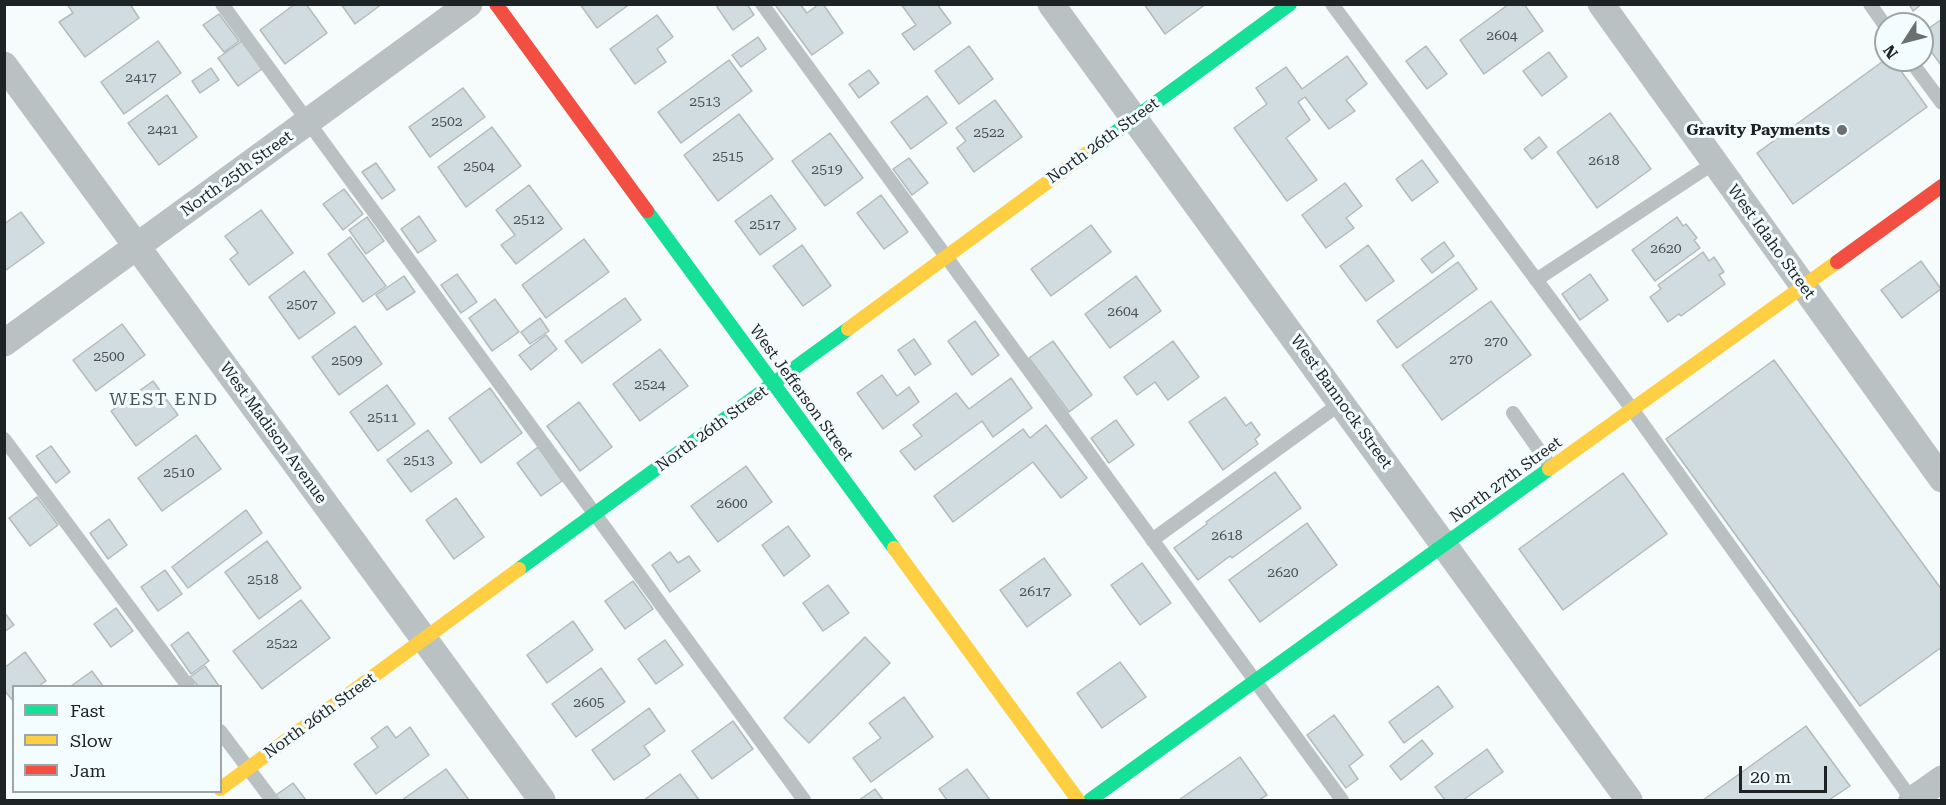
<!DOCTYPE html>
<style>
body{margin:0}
#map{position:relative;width:1946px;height:805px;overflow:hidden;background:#f6fbfb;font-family:"Roboto Serif",serif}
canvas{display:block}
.frame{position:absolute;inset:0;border:6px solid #1e2325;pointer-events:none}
.legend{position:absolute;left:12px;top:685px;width:210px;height:108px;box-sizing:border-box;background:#f3fcfe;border:2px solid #9ea5a7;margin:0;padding:8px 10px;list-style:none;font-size:18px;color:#1e2325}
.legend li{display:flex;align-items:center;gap:12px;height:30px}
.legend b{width:30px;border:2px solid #9ea5a7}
.north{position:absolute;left:1874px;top:12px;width:60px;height:60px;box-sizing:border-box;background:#f3fcfe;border:2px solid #9ea5a7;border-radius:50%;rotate:234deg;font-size:16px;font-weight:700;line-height:24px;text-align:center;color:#1e2325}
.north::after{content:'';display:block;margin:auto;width:21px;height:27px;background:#6a6f70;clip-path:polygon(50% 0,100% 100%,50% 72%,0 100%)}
.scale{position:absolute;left:1739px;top:766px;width:88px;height:27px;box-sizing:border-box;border:3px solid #1e2325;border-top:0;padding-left:8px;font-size:18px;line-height:21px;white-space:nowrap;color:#1e2325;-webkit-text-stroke:4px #f3fcfe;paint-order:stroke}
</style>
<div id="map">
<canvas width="1946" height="805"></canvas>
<div class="frame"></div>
<ul class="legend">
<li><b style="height:8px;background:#16e098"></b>Fast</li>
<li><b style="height:8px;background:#ffcf43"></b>Slow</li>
<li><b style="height:8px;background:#f24e42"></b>Jam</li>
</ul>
<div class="north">N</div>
<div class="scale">20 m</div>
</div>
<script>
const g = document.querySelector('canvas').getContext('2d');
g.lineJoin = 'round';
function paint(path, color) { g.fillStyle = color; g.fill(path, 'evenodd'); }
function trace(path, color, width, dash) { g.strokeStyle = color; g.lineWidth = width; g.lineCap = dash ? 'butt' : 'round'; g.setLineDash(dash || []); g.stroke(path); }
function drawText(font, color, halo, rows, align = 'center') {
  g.font = font + ' "Roboto Serif",serif'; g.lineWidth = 6; g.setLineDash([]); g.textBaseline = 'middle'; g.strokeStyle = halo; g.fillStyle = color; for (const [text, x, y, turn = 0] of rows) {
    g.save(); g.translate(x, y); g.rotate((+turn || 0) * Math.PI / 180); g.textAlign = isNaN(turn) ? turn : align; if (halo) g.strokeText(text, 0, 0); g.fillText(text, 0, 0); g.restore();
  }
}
const building = new Path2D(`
 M67,4H130L139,18L85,57L59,22L73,13Z
 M295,4H306L327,33L285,64L260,30Z
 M341,4H382L355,24Z
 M580,4H630L597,28Z
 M720,4H747L754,15L733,30L717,7Z
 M778,4H800L807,13L819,4H823L843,33L812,55L776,6Z
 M901,4H937L951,23L914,50L902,34L916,25Z
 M1144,4H1206L1165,34Z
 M1509,4H1524L1543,31L1484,74L1460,40Z
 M1909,4H1922L1913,11Z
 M219,14L239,41L224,52L203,25Z
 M657,15L673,37L657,49L666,62L635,84L610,49Z
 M1942,19V65H1941L1922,39V33Z
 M758,37L766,49L741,67L732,55Z
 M158,41L181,73L124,114L101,82Z
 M242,41L262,69L238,86L218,58Z
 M969,46L993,79L959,104L935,71Z
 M1426,46L1447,74L1427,89L1406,61Z
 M1549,52L1567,77L1542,96L1523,71Z
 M1347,56L1367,84L1346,100L1355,111L1329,129L1305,97L1298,102L1310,120L1286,138L1317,180L1287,201L1234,128L1267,104L1256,88L1286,67L1302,89Z
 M1886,59L1893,60L1927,107L1793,204L1757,153Z
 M729,60L752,91L681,143L658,112Z
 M211,68L219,80L200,93L192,81Z
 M869,70L879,83L859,98L849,84Z
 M463,88L485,117L430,157L409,127Z
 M167,95L197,137L159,165L128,123Z
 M927,96L947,123L911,149L891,122Z
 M995,100L1022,137L974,172L957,148L966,141L956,128Z
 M1610,113L1651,169L1597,208L1557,152Z
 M739,114L773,159L718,201L684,155Z
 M492,127L521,166L466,207L438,167Z
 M830,133L863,178L825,206L792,161Z
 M1539,137L1547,147L1532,159L1524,149Z
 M909,158L928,183L912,195L893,169Z
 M1422,160L1438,182L1412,201L1396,179Z
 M376,163L395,190L382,199L362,172Z
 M1345,183L1362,206L1346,218L1354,228L1326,248L1302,215Z
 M529,185L562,229L516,264L501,245L515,235L496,210Z
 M344,189L363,214L343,230L323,204Z
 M771,195L796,229L760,255L735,221Z
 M881,195L908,232L884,249L857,213Z
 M261,210L293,253L249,285L230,259L238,253L225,236Z
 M21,212L44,243L6,270L4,268V224Z
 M419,216L436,241L418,253L401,229Z
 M367,217L384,241L366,254L349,230Z
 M1677,217L1683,226L1686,224L1697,238L1694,240L1700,248L1655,281L1632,250Z
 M1091,225L1111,252L1051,296L1031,269Z
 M350,237L386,286L363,302L328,254Z
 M584,239L609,272L546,318L522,285Z
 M1444,242L1454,256L1432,273L1421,259Z
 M802,245L831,286L803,306L773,266Z
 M1368,245L1394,281L1366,301L1340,266Z
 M1703,252L1709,261L1714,257L1724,272L1719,275L1725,284L1681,316L1679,314L1668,322L1650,297L1661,289L1658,285Z
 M1921,261L1941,289L1902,318L1881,290Z
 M1458,262L1477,289L1397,348L1377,321Z
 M304,271L335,313L299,339L269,297Z
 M457,274L477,302L461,313L441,285Z
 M1590,274L1608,300L1580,320L1562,294Z
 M404,276L415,292L387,310L376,295Z
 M1136,276L1161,311L1110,348L1085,314Z
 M625,298L641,320L582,363L565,341Z
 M495,299L519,332L492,351L469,318Z
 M1491,301L1531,355L1442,420L1402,365Z
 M540,318L549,331L530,344L521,332Z
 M975,321L999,355L972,375L948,341Z
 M122,324L145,355L96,391L73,360Z
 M355,326L382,364L339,395L312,357Z
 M546,335L557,349L531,370L519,355Z
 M914,339L931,364L915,375L898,350Z
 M1053,341L1092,395L1069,412L1029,358Z
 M1173,341L1199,377L1168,400L1155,382L1137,395L1124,377Z
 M660,349L688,386L640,421L613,384Z
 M1774,360L1942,590V647L1860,706L1666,439Z
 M882,375L897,396L909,387L919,402L883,429L857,393Z
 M1011,378L1032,408L993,437L982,421L915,470L900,451L922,436L913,425L956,393L969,409Z
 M153,381L178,415L136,446L111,411Z
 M387,385L415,424L378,451L350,412Z
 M490,388L522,433L481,463L449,418Z
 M1225,397L1246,426L1251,422L1260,435L1255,439L1258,444L1223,470L1189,422Z
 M579,402L612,447L580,471L547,426Z
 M1116,420L1134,445L1109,463L1091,438Z
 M1046,425L1087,478L1061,498L1033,462L953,522L934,496L1023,429L1030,438Z
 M428,430L452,463L411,492L387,460Z
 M196,435L221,469L162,511L138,478Z
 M51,446L70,472L56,483L36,456Z
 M538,447L562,481L541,496L517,463Z
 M746,466L772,502L718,542L691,506Z
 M1275,472L1301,508L1232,558L1230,556L1198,580L1174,548L1207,524L1206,522Z
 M1623,473L1667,534L1563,610L1519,549Z
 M37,497L58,525L30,546L9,518Z
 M456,498L484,537L454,559L426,520Z
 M246,510L262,533L188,588L172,567Z
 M109,519L127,545L108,559L90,533Z
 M1307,523L1337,565L1260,622L1229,580Z
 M788,526L810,556L784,576L762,545Z
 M267,541L301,588L259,619L225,572Z
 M670,552L678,563L689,556L700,571L670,592L652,565Z
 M1044,558L1071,595L1027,627L1000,590Z
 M1142,563L1171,603L1140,625L1111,585Z
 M165,570L182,594L158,611L141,587Z
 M633,581L653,609L625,629L605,601Z
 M828,585L849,613L823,631L803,603Z
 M301,600L330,638L262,689L233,651Z
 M116,608L133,631L111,647L94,624Z
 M4,612L14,625L4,632Z
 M573,621L593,650L547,683L527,655Z
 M188,632L209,661L191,674L171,645Z
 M865,637L890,663L809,743L784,718Z
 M665,640L683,665L656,684L638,659Z
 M25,652L46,681L39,686H14V702L4,690V668Z
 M1120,662L1146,697L1102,728L1077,693Z
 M205,666L219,686H198L190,677Z
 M601,668L625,702L576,737L552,704Z
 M92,671L103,686H71Z
 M1438,686L1453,707L1404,743L1389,722Z
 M904,697L933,737L871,782L853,758L881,738L869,723Z
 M649,708L665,731L644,746L650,755L614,780L592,750Z
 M1334,715L1363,755L1349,766L1358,779L1346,788L1307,735Z
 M733,721L753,749L712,779L692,751Z
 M387,726L396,738L410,727L429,755L376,794L354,764L378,747L371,738Z
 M1806,726L1850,786L1829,800H1703Z
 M1422,740L1433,754L1401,780L1390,766Z
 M1487,749L1503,772L1463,800H1445L1435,787Z
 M1240,757L1267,795L1259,800H1179Z
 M446,769L469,800H402Z
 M967,769L990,800H947L939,789Z
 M680,774L699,800H644Z
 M293,783L306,800H280L276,795Z
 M875,789L883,800H859Z`);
paint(building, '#d0dcdf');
trace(building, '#b5baba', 1.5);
trace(new Path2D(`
 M222,4L804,800
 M762,4L1342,800
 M1332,4L1632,409L1912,800
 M1870,4L1886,27
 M1910,60L1942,103
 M1536,280L1714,163
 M1513,413L1551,467
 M4,439L188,686
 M1152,540L1341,403
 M220,731L272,800`), '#bac1c3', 14);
trace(new Path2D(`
 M1051,4L1629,800
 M1601,4L1942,479
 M4,65L542,800
 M4,343L469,4
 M1912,800L1942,779`), '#bac1c3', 27);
trace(new Path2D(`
 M1094,148L1290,4
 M647,211L894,548
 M519,569L848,329
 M1090,800L1549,469`), '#16e098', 14);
trace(new Path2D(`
 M848,329L1094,148
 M1549,469L1837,262
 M894,548L1078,800
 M220,789L519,569`), '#ffcf43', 14);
trace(new Path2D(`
 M496,4L647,211
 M1837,262L1942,186`), '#f24e42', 14);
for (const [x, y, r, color] of [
 [1842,130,6,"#6a6f70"]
]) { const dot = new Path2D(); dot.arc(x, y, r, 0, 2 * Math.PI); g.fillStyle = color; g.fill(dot); trace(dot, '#f3fcfe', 2); }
drawText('14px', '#4a5154', null, [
 ["2604",1502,36],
 ["2417",141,78],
 ["2513",705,102],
 ["2502",447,122],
 ["2421",163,130],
 ["2522",989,133],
 ["2515",728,157],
 ["2618",1604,161],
 ["2504",479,167],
 ["2519",827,170],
 ["2512",529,220],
 ["2517",765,225],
 ["2620",1666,249],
 ["2507",302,305],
 ["2604",1123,312],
 ["270",1496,342],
 ["2500",109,357],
 ["270",1461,360],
 ["2509",347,361],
 ["2524",650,385],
 ["2511",383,418],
 ["2513",419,461],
 ["2510",179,473],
 ["2600",732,504],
 ["2618",1227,536],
 ["2620",1283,573],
 ["2518",263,580],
 ["2617",1035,592],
 ["2522",282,644],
 ["2605",589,703]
]);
drawText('bold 16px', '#1e2325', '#f3fcfe', [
 ["Gravity Payments",1830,130]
], 'right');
drawText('16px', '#1e2325', '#f3fcfe', [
 ["North 26th Street",1103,141,-36],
 ["North 25th Street",237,174,-36],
 ["West Idaho Street",1771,242,54],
 ["West Jefferson Street",801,393,54],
 ["West Bannock Street",1341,402,54],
 ["North 26th Street",712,429,-36],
 ["West Madison Avenue",273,433,54],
 ["North 27th Street",1506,480,-36],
 ["North 26th Street",320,716,-36]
]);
g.letterSpacing = '1.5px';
drawText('18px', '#4b575b', '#f3fcfe', [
 ["WEST END",164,400]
]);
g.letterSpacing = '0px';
</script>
